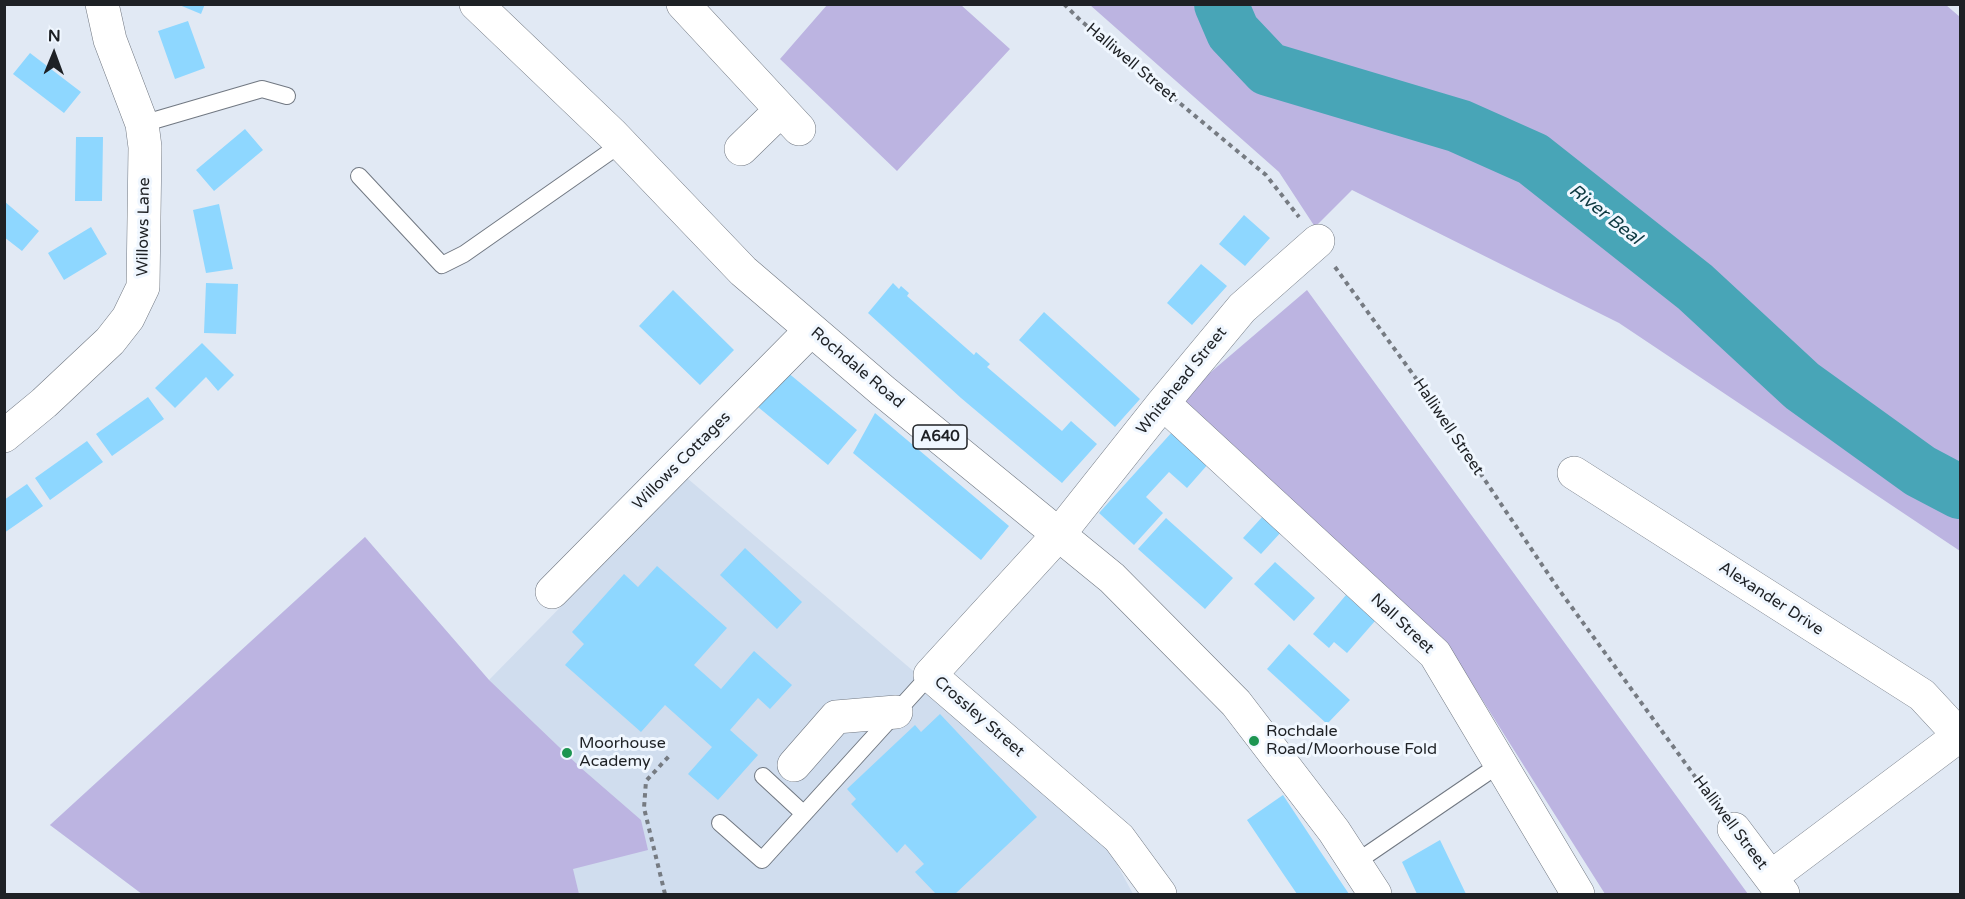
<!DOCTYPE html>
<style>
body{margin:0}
#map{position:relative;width:1965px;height:899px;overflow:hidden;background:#e1e9f4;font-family:"Varela Round",sans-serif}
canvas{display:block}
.frame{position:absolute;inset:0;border:6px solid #1e2125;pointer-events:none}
.north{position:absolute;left:24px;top:24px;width:60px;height:60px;-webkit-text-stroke:4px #f0f7ff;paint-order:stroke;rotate:1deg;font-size:16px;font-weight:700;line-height:24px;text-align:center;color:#1e2125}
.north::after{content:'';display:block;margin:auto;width:21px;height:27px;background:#1e2125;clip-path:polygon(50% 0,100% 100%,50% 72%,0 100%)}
</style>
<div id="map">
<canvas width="1965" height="899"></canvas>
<div class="frame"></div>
<div class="north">N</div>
</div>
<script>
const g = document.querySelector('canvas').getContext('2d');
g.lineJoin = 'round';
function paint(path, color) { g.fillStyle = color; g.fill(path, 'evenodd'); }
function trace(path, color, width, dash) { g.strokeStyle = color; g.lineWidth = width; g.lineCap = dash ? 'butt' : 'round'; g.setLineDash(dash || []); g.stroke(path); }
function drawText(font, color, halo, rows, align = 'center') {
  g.font = font + ' "Varela Round",sans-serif'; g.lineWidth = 6; g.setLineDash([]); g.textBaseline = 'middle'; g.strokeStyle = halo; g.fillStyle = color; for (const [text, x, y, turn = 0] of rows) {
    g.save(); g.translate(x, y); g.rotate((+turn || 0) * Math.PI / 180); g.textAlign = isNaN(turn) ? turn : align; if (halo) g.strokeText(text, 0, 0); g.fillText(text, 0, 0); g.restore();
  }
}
paint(new Path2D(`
 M687,478L925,681L1106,844L1133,894H142L50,825L365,537L489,680Z`), '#d0ddee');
paint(new Path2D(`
 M827,5H961L1010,49L897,171L780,59Z
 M1090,5H1202L1240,61L1269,80L1459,141L1522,173L1690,301L1804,405L1914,481L1960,504V551L1619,323L1352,190L1315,227L1279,172Z
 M1235,5H1946L1960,17V468L1843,396L1623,202L1514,129L1293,60L1251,34Z
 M1307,290L1748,894H1605L1459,663L1177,401Z
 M365,537L489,680L581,768L641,820L648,850L573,869L579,894H142L50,825Z`), '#bcb4e1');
trace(new Path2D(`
 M1221,4L1233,32L1268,69L1459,126L1533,159L1695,287L1802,386L1920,471L1960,492`), '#48a5b7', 54);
paint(new Path2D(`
 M177,4H205L201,14Z
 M188,21L205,68L175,79L158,31Z
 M30,53L81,92L64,113L13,74Z
 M245,129L263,150L214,191L196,170Z
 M76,137H103L102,201H75Z
 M4,201L39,231L22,251L4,237Z
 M219,204L233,269L206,273L193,210Z
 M1244,215L1270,238L1245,266L1219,244Z
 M91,227L107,254L64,280L48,253Z
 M1201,264L1227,286L1192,325L1167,303Z
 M206,283L238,284L236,334L204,333Z
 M893,283L899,289L901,286L909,293L907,296L974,355L976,352L990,364L987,367L1062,431L1071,421L1097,444L1062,483L961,398L868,313Z
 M673,290L734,350L700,385L639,326Z
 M1044,312L1140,399L1115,427L1019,340Z
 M202,343L234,375L218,391L206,377L175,408L155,388Z
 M781,367L857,430L828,465L752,402Z
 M148,397L164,419L112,456L96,434Z
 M875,413L1009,526L981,560L853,453Z
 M1173,431L1209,463L1187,488L1169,472L1146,497L1163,513L1134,545L1099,513Z
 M87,441L103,462L50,500L35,478Z
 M27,484L43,506L4,533V500Z
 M1264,515L1282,531L1261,554L1243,538Z
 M1166,518L1233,578L1205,609L1138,549Z
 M745,548L802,602L777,629L720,575Z
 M1275,562L1315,598L1294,621L1254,584Z
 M657,566L727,628L694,665L721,689L754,651L792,685L770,709L758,698L730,730L758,755L718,800L688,774L712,747L665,705L641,732L565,665L584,644L572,632L624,574L638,587Z
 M1346,595L1375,621L1347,653L1334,642L1329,648L1313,634Z
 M1289,644L1350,700L1327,724L1267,669Z
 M940,714L1037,817L955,894H936L915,872L924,864L905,844L897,853L851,804L856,799L847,789L915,725L921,732Z
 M1283,795L1320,851L1349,894H1297L1284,875L1247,820Z
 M1440,840L1466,894H1417L1402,862Z`), '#8ed7ff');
const lane = new Path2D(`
 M142,124L262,89L287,96
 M359,176L442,265L464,254L621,144
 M763,776L804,814
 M720,823L762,860L930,675
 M1355,863L1500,764`);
const street = new Path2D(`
 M683,4L799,129
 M741,149L781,110
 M1163,403L1435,654L1578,894
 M4,436L44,403L110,341L128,318L143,287L145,147L142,124L110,40L102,4
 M1574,473L1922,695L1960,736
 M552,592L811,330
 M794,765L836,717L896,712
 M1734,829L1783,894
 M1771,877L1960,735
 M1160,894L1119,838L930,675L1059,534L1163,403L1242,308L1318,241`);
const primary = new Path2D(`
 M476,4L612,134L743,271L883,391L1112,578L1236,703L1334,831L1375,894`);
trace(lane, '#717882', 18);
trace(street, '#717882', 34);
trace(primary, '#717882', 34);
trace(new Path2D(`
 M1064,4L1080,20L1266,175L1299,217
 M1335,267L1420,384L1557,587L1715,804
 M665,894L644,808L646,781L671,754`), '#767b82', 4, [4.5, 4.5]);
trace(lane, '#fff', 16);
trace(street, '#fff', 33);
trace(primary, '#fff', 33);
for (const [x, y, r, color] of [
 [1254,741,6,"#1d9551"],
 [567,753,6,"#1d9551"]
]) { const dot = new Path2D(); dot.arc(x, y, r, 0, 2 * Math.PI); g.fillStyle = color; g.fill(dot); trace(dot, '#f0f7ff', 2); }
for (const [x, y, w] of [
 [940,437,54]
]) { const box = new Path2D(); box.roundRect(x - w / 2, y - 12, w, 24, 4.5); g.fillStyle = '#f0f7ff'; g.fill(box); trace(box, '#1e2125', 1.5); }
drawText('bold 15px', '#1e2125', null, [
 ["A640",940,437]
]);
drawText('16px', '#1e2125', '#f0f7ff', [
 ["Halliwell Street",1131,63,40],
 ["Willows Lane",144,227,-89],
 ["Rochdale Road",857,368,40],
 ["Whitehead Street",1182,381,-51],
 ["Halliwell Street",1448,427,56],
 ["Willows Cottages",682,461,-45],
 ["Alexander Drive",1771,599,33],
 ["Nall Street",1402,624,43],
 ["Crossley Street",979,717,41],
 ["Halliwell Street",1730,823,53]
]);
drawText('16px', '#1e2125', '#f0f7ff', [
 ["Rochdale",1266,732],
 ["Road/Moorhouse Fold",1266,750],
 ["Moorhouse",579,744],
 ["Academy",579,762]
], 'left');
drawText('italic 18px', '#0e3a42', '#f0f7ff', [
 ["River Beal",1605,215,38]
]);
</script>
